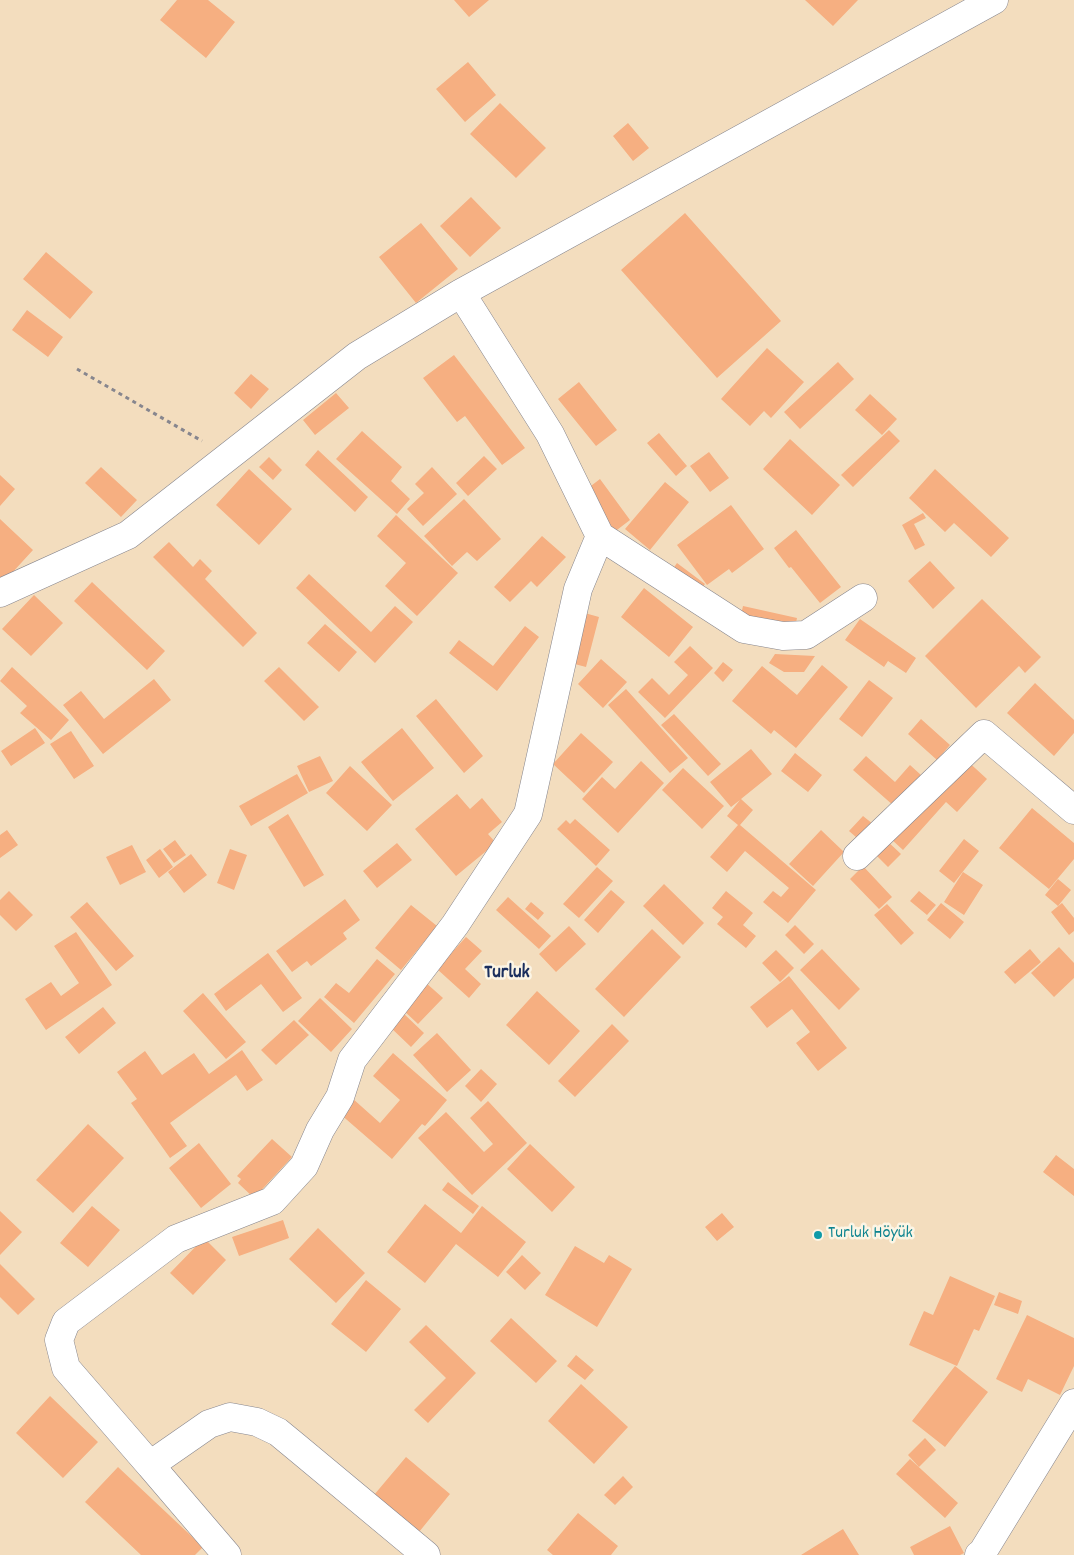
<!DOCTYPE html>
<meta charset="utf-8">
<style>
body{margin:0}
canvas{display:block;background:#f3ddbe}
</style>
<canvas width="1074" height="1555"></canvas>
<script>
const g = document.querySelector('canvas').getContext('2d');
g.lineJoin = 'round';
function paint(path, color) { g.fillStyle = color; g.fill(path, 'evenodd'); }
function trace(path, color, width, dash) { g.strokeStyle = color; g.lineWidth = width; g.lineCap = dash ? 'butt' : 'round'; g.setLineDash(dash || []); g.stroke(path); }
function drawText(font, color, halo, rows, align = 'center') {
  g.font = font + ' Dekko,sans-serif'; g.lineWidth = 5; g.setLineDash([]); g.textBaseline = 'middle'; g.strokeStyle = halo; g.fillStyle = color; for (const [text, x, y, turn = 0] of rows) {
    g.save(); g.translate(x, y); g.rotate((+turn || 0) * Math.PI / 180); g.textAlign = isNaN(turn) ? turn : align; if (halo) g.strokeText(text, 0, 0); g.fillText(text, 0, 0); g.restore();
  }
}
paint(new Path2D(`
 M177,0H208L235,22L206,58L160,20Z
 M454,0H489L469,17Z
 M805,0H858L833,26Z
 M468,62L496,95L465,122L436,89Z
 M500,103L546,148L516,178L470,134Z
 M628,123L649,148L633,161L613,136Z
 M471,197L501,228L470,257L440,226Z
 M685,213L781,321L717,378L621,270Z
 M421,223L458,269L416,303L379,257Z
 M46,252L93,292L70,319L23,279Z
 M27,310L63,337L48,357L12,330Z
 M767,348L804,382L771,418L764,411L750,426L721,399Z
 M454,355L525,448L502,465L465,416L457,422L423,378Z
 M838,362L854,379L800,429L784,412Z
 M251,374L269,389L251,409L234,393Z
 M579,382L617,430L596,446L558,399Z
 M336,393L349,408L315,435L303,420Z
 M870,394L897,419L882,435L855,410Z
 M889,430L900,441L853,487L841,475Z
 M362,431L402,467L391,481L410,499L397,514L336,459Z
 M659,433L687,466L676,476L647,443Z
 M790,439L840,485L812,515L763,469Z
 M318,450L368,497L355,512L305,465Z
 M709,452L729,478L710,492L690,466Z
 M484,456L497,469L468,496L456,483Z
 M269,457L282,470L273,480L259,467Z
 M101,467L137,500L121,517L85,483Z
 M432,467L457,494L423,526L407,509L424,493L415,484Z
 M249,469L292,509L259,545L216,505Z
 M935,469L1009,538L991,557L954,523L945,532L909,498Z
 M0,475L15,489L0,506Z
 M600,479L630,520L613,533L583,492Z
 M665,482L689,502L650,550L625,529Z
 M464,499L501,539L477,561L467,552L452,566L424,536Z
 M731,505L764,549L732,573L729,569L707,585L677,545Z
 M923,513L926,518L914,524L925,545L915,550L902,525Z
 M396,515L458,573L417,616L385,586L406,563L377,536Z
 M0,519L33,550L0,586Z
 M796,530L841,587L820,603L791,567L789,568L774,548Z
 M542,536L566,557L537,587L531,581L510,602L494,587Z
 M169,542L193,567L200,559L212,571L205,579L257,633L243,647L153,557Z
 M930,561L955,588L933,609L908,581Z
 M677,563L705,584L696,596L668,576Z
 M309,574L371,632L395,606L413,622L375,663L296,588Z
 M92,582L165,651L147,670L74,601Z
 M644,588L693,627L669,657L621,617Z
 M34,595L63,623L31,656L2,629Z
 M982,599L1041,657L1025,673L1019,666L976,708L925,656Z
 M743,606L797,618L794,632L740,619Z
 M581,612L599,617L586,667L567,662Z
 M860,619L916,658L906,673L888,661L884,667L845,640Z
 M325,624L357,652L339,672L307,643Z
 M525,626L539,637L497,691L449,653L459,640L493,666Z
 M690,646L713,668L665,718L638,692L652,678L669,695L688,675L674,662Z
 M775,654L815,656L804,672H784L769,663Z
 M601,659L627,682L603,708L578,684Z
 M723,662L733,670L723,682L714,673Z
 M822,665L848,687L796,748L774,730L771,734L732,701L762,666L797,695Z
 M12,667L69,720L51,740L20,713L27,706L0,681Z
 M279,667L319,707L304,721L264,681Z
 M154,679L171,700L103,754L63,705L81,691L104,719Z
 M869,680L893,698L862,737L839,719Z
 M1035,683L1074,720V733L1054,756L1007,713Z
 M626,689L688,758L670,773L608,705Z
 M436,699L483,756L464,773L416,716Z
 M674,714L721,764L708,776L661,725Z
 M921,719L950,745L937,760L908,734Z
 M35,728L45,743L11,766L1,751Z
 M402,728L434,768L393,801L361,762Z
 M71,731L94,766L74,779L50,744Z
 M581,733L613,762L584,793L553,764Z
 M751,749L772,774L741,799L753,810L740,825L816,890L788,923L763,902L773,891L781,897L789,888L745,851L727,872L710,857L738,825L727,816L740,800L731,807L710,782Z
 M795,753L822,775L808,792L781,771Z
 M320,756L333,781L309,792L297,766Z
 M866,756L895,782L910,765L921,775L894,806L853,770Z
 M964,758L987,779L957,812L946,802L903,850L890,838Z
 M641,761L664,783L618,833L582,799L602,777L615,789Z
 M350,766L392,805L367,831L326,793Z
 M683,768L724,806L702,829L662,790Z
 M297,774L308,793L251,826L239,806Z
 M457,794L470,809L482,798L502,822L488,834L496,843L456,876L415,829Z
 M1032,808L1074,843V859L1049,889L999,848Z
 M288,814L324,875L304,887L268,827Z
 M863,816L878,828L864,844L849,831Z
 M575,819L610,850L596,866L557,829L566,820L570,824Z
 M7,830L18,845L0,858V835Z
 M821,830L844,852L813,886L789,864Z
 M885,839L901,854L888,867L873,852Z
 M964,839L979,851L954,883L939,871Z
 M175,840L186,855L174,863L163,849Z
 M397,843L412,860L377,888L363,871Z
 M132,845L146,872L120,885L106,857Z
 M160,849L173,867L159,878L146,860Z
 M230,849L247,855L234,890L217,883Z
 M191,854L207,875L184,893L168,872Z
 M863,866L892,897L879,909L850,879Z
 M597,867L613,881L579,918L563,904Z
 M963,872L983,885L964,915L944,902Z
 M1058,879L1071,890L1058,906L1045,895Z
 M664,884L704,923L683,945L643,906Z
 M611,890L625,902L598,933L584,920Z
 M9,891L33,915L16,931L0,915V900Z
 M726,891L753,913L743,925L756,936L746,948L717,924L723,917L712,908Z
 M919,891L936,905L927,915L910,901Z
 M508,897L551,936L539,949L496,910Z
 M345,899L360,920L343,933L347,939L311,966L307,961L292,972L276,951Z
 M87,902L134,956L116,971L70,917Z
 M531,902L544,913L538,920L525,909Z
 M941,903L964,922L950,939L927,920Z
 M1062,903L1074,918V931L1069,935L1051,912Z
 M887,904L914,933L901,945L874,915Z
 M411,905L437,926L401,970L375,948Z
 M795,925L814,944L804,954L785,935Z
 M569,926L586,944L556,972L539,954Z
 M652,929L681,957L624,1017L595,989Z
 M76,932L112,985L46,1030L25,999L51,982L61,996L79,983L54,946Z
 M466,937L482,951L465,969L481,984L469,998L437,969Z
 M1059,947L1074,963V978L1054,997L1031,973Z
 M822,949L860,989L839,1010L800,970Z
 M1030,949L1041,962L1015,984L1004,972Z
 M776,950L794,968L780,982L762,963Z
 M268,953L302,998L283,1012L261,984L226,1011L214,994Z
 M377,959L395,974L354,1023L324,997L336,983L349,993Z
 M789,976L847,1048L818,1071L796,1043L810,1032L792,1009L767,1028L750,1007Z
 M425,982L443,998L418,1024L401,1008Z
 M537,991L580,1031L549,1065L506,1025Z
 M203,993L246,1042L226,1059L183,1011Z
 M320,998L352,1029L331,1052L298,1021Z
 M103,1007L116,1023L79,1054L65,1037Z
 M402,1012L424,1033L411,1047L389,1026Z
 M294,1020L309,1035L276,1065L261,1050Z
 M612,1024L629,1041L575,1097L558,1081Z
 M437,1033L471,1070L447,1092L413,1055Z
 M242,1050L263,1080L247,1091L236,1075L170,1123L187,1146L170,1158L131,1103L137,1099L117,1072L145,1051L162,1075L194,1053L209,1074Z
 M393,1053L447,1100L425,1126L422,1124L392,1159L339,1113L352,1098L380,1123L400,1100L373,1076Z
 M481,1069L497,1084L481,1102L465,1086Z
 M488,1101L527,1143L472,1195L418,1138L446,1112L484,1152L493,1144L470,1118Z
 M88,1124L124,1158L73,1213L36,1180Z
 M272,1139L292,1157L254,1198L238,1183L241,1179L237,1176Z
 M199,1143L231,1184L201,1208L169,1168Z
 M530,1144L575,1187L552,1212L507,1169Z
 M1056,1155L1074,1169V1196L1043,1172Z
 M448,1182L479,1206L473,1214L442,1190Z
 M425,1204L461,1233L482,1206L526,1242L498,1277L456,1244L425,1283L387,1252Z
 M92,1206L120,1230L88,1267L60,1243Z
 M0,1211L22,1232L0,1255Z
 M722,1213L734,1227L717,1241L705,1227Z
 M283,1220L289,1238L239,1256L232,1237Z
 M318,1228L365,1273L336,1303L289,1259Z
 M204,1238L226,1260L193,1295L170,1273Z
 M575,1246L604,1263L609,1255L632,1269L597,1327L545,1295Z
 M522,1255L541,1273L525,1290L506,1272Z
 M0,1264L35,1299L18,1315L0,1297Z
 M950,1276L995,1296L979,1331L974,1329L957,1366L909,1345L924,1311L933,1315Z
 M366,1280L401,1309L366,1352L331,1324Z
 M999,1292L1022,1301L1018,1314L994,1305Z
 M1027,1315L1074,1338V1366L1060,1395L1028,1379L1022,1392L996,1379Z
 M511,1318L557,1361L536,1383L490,1341Z
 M426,1325L476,1373L428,1423L414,1410L446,1378L409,1342Z
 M576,1355L594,1370L585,1380L567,1366Z
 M955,1366L988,1392L945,1447L912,1421Z
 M581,1384L628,1427L594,1464L548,1421Z
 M50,1396L98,1442L63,1478L16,1433Z
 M925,1438L936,1450L919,1467L908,1455Z
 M406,1457L450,1494L419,1532L374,1495Z
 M910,1459L958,1503L945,1518L896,1474Z
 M118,1467L203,1547L195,1555H141L85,1502Z
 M623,1476L633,1487L615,1505L604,1495Z
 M578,1513L618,1546L611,1555H553L547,1550Z
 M950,1526L964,1553L960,1555H914L910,1547Z
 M843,1529L859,1555H801Z`), '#f6af81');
const minor = new Path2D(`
 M461,293L550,434L600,536L744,629L783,636L806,635L863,598
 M0,593L128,535L357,356L461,293L994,0
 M857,856L984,734L1074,810
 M150,1465L227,1555
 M426,1555L295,1446L278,1432L257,1422L230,1417L209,1424L150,1465L66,1368L59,1340L66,1322L176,1239L272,1201L304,1166L320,1130L340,1097L352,1060L455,925L528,814L578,589L600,536
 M979,1555L982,1553L1074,1403`);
trace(minor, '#87868e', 29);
trace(new Path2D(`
 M77,369L202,441`), '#87868e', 3, [4, 4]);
trace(minor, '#fff', 28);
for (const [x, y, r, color] of [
 [818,1235,5,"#0f9aa8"]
]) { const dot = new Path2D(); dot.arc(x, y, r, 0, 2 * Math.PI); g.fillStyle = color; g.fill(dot); trace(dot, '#fcf5e5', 2); }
drawText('18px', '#0d838f', '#fcf5e5', [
 ["Turluk Höyük",828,1235]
], 'left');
drawText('bold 20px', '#1b2f5e', '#fcf5e5', [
 ["Turluk",507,974]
]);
</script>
